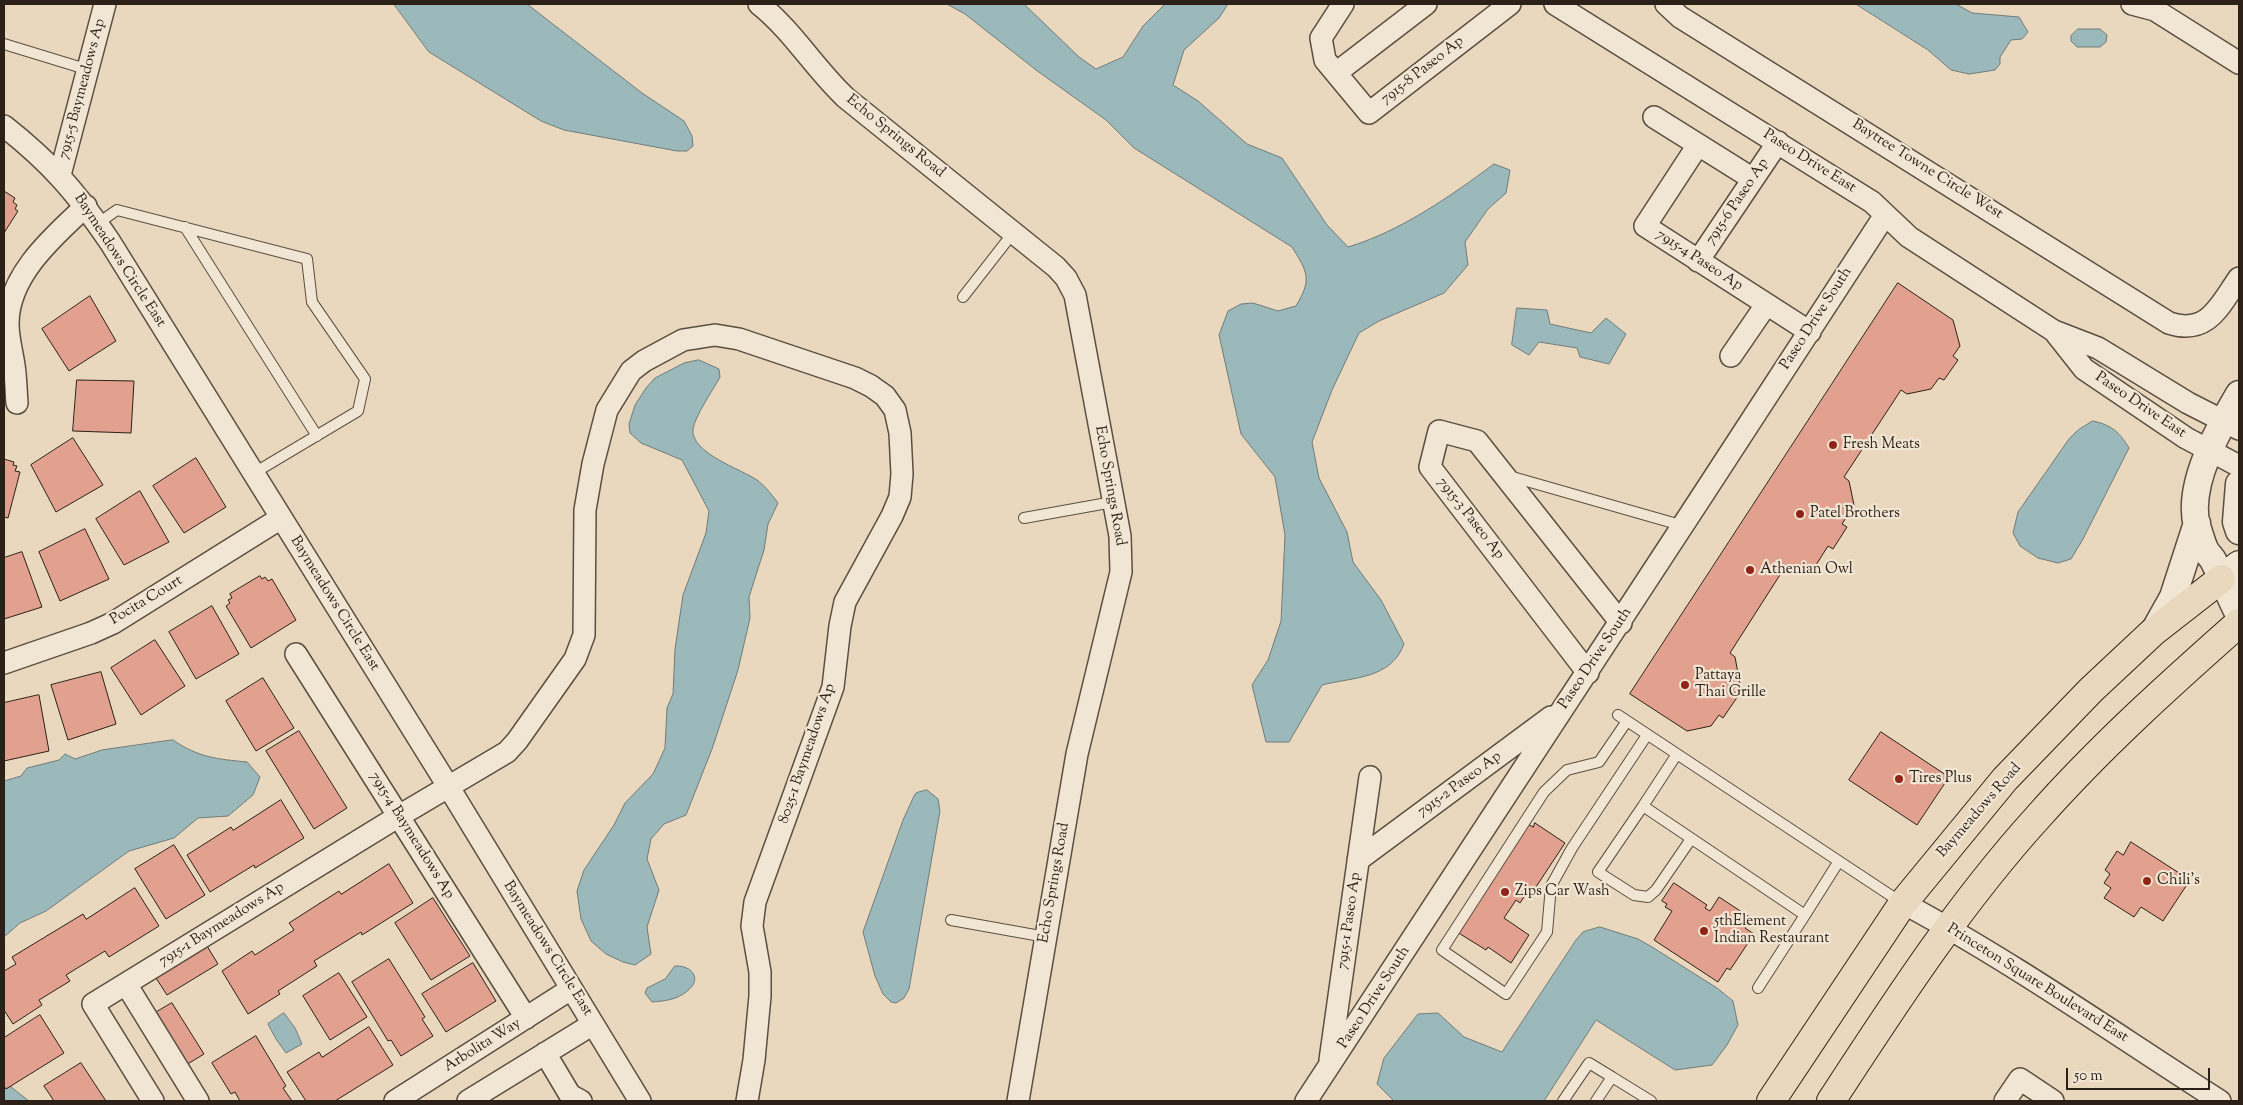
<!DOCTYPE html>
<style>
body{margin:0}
#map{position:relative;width:2243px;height:1105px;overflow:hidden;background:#e9d8bd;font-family:"Sorts Mill Goudy",serif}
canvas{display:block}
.frame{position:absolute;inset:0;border:5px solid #2c2118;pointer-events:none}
.scale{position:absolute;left:2066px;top:1068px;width:144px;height:22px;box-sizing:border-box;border:2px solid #2c2118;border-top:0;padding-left:6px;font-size:15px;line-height:18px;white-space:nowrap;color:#2c2118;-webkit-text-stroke:4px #f1e6d4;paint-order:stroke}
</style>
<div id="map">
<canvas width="2243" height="1105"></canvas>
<div class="frame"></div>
<div class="scale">50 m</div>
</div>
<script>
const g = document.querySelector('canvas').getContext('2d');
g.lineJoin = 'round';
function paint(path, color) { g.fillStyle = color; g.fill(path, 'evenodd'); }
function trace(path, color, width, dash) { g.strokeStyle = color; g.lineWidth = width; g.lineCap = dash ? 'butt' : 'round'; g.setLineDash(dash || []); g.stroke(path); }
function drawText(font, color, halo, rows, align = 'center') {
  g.font = font + ' "Sorts Mill Goudy",serif'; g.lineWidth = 4.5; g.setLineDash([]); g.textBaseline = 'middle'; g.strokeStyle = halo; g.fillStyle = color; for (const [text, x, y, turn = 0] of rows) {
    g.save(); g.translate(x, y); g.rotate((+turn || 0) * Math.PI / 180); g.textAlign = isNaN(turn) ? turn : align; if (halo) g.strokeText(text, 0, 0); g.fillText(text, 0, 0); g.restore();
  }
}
const water = new Path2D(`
 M394,4H527L642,93L684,121L692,136L693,146L687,151H677L564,130L541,121L429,52Z
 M947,4H1024L1079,57L1096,69L1123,57L1143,26L1165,4H1228L1219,18L1184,50L1173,85L1198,101L1247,144L1282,158L1327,225L1348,247C1399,232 1451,196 1494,164L1510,170L1506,193L1488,209L1465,242L1468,265L1444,293L1379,321L1359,333L1332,390L1312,442L1319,478L1347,532L1353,562L1381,600L1404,644C1391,679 1354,677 1322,685L1289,742H1266L1252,685L1268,660L1281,621L1285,535L1275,477L1241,434L1219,335L1228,311L1241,304L1253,303L1278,311L1296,306C1312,279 1308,273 1292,247L1134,148L1106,120L1036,70L965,14Z
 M1856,4H1956L1972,13L2019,17L2028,32L2022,39L2011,40L2000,57V64L1995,70L1969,74L1951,70L1928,50Z
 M2078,29H2100L2107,35L2106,42L2100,47H2077L2071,41V36Z
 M1517,308L1547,310L1550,324L1591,333L1606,318L1626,334L1609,364L1580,357L1577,348L1539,342L1529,355L1512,345Z
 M699,360L719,369L720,377C713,390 695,416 693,429C690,453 743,470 757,480C766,487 772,495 778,503L768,524L764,550L749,597L750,618L738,670L712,749L686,815L664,824L651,839L647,859L659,890L647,927L651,954L635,965L623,962L606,954L591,941L581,919L577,891L584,870L614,825L625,803L653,774L665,748L667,708L673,694L675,649L683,595L706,533L709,511L682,460L641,443L630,433L629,424L635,405L646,388L655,378L684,363Z
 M2093,421C2112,425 2119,432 2129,448L2083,539L2071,559L2058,563L2038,558L2020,546L2013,533L2018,512L2069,439L2078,430Z
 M173,740C199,758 218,759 247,762L260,777L253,795L228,816L198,818L174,838L129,851L46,911L20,923L4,937V781L21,776L27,768L59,760L65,754L75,759L102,750Z
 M927,790L938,799L940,811L909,989L904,998L896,1003L891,1002L883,994L875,976L863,932L903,820L914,796L916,793Z
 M1600,927L1638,939L1652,947L1717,988L1733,1001L1738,1025L1727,1045L1712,1065L1675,1070L1596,1020L1544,1101H1394L1377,1084L1384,1058L1418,1014L1438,1013L1464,1037L1502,1052L1576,940L1583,932Z
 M675,966C693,965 703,980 686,992C676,1000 664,1001 652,1002L645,993L647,988L665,979Z
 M284,1013L295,1028L302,1044L286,1053L276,1039L268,1024Z
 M4,1074L11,1087L29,1101H4Z`);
paint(water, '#9bb8bb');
trace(water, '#6f7c7a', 1);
const building = new Path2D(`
 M4,191L15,198L13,202L17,205L15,209L18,211L4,233Z
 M1898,283L1953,320L1960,346L1953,356L1958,360L1944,380L1939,378L1931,389L1907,394L1901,390L1844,477L1849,481L1854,505L1842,524L1847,527L1833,549L1828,546L1816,565L1791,571L1785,567L1730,653L1735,657L1740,684L1734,694L1738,696L1723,718L1719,715L1711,726L1687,731L1630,694Z
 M90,296L116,341L69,371L42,329Z
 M77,380L134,381L131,433L73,431Z
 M73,438L103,485L56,512L31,465Z
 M196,458L226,507L184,533L153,486Z
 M4,459L14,462L13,465L17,466L15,471L20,472L8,518L4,517Z
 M140,491L169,542L124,565L96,519Z
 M85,529L109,579L60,601L39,552Z
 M22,552L42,607L4,619V558Z
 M260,576L262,579L265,577L268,581L272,579L296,620L251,648L226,606L230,603L228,600L232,598L230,594Z
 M212,606L239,654L196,679L169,632Z
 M155,640L185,686L141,715L111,668Z
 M101,672L116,724L68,740L51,685Z
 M263,678L294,728L256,751L226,701Z
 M39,695L49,751L4,761V703Z
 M299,731L347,808L314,829L266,751Z
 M1881,732L1949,777L1917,825L1849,780Z
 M281,800L304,838L255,868L254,865L210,892L187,855L231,827L233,830Z
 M1535,823L1565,843L1532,893L1528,891L1520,903L1516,900L1504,918L1529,935L1511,963L1488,947L1486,950L1457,932L1528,824L1533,827Z
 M2131,842L2190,880L2163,921L2141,907L2134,917L2104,898L2111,888L2104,883L2110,874L2105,870L2117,851L2123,855Z
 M174,845L205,895L166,919L135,869Z
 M389,864L413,903L362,935L361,932L314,961L317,966L278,991L280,994L248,1014L222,971L252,951L255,955L294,930L289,923L339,891L341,894Z
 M1674,883L1707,905L1705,908L1710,911L1719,897L1751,918L1745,928L1754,934L1730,970L1727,968L1718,982L1654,940L1672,911L1665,907L1667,904L1662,901Z
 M135,888L159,926L109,957L105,951L66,975L70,981L39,1000L42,1005L13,1024L4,1010V971L16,964L12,957L83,914L86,919Z
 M433,898L470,956L431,980L395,923Z
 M207,946L218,964L167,995L156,978Z
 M389,959L425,1017L422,1019L433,1036L401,1056L391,1040L388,1041L352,982Z
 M473,963L496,1001L446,1032L422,994Z
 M339,973L367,1017L330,1040L303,996Z
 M172,1003L204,1054L186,1065L155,1013Z
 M40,1015L64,1053L6,1089L4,1086V1038Z
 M369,1027L393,1065L335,1101H306L287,1072L319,1052L322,1057Z
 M256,1036L286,1086L283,1088L292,1101H240L235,1092L231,1094L212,1063Z
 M81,1063L106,1101H54L44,1086Z`);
paint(building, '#e2a08e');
trace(building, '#2c2118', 1);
const service = new Path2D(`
 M4,44L89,70
 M97,224L117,210L307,259L312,302L365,379L358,411L254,473
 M185,227L317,436
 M963,297L1013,233
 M1509,476L1684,526
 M1024,518L1113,502
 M1618,715L1902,903
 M1627,721L1599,762L1567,770L1544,792L1442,950L1506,994L1547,932L1551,886L1572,848L1647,735
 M1677,754L1643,806L1805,915L1839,861
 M1643,806L1598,872L1634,895L1648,897L1656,890L1691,839
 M951,920L1046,937
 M1758,988L1805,915
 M1563,1101L1589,1063L1612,1077
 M1596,1101L1612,1077L1651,1101`);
const minor = new Path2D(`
 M759,4C793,31 814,68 846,98L1056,267L1066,278L1075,295L1120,536L1121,572L1077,754L1018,1101
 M1343,4L1321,38L1325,60L1369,113L1510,4
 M1555,4L1872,202L1909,237L2054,331L2098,348L2188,403L2239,429
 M1666,4L1680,17L2169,323C2208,336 2220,305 2239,278
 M2132,4L2155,10L2239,63
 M1336,73L1426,4
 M1654,117L1753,179
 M4,126C51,163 76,192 110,242L448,786L640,1101
 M1698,145L1645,226L1810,332
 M60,175L105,4
 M1698,261L1778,142
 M2054,331L2084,369L2186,438L2239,466
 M1731,356L1766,305
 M17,403C16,391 16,378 14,365C12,352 8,337 8,324C8,275 53,237 86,206
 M296,654L526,1018
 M4,663L91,633L113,623L281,518
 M1588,673L1430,467L1439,431L1477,441L1621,623
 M1358,860L1551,717
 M1903,903C2013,962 2115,1034 2220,1101
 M126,984L198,1101
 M545,1053L570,1095L581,1101
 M1330,1060L1370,777
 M153,1101L93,1004L399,816L507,752L517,741L575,659L584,635L585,510L593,464L607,410L631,371L644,361L683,340L715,335L739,339L855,378L871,386L885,396L895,410L900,433L902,474L900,497L892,516L845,602L840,626L833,687L755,902L752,926L760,972V996L754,1060L747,1101
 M395,1101L571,989
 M468,1101L593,1024
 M1306,1101C1499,806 1693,511 1885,215
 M2005,1101L2020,1079L2053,1101`);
const tertiary = new Path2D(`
 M2239,394C2219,428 2186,485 2197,526C2200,534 2202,544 2206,551C2208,554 2211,557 2213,560C2222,578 2230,597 2239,615
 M2239,484L2236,522L2239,531
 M2154,631L2173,597L2197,523`);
const secondary = new Path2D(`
 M2221,579L2239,565`);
const primary = new Path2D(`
 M1771,1101L1903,903L2005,779L2091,690L2153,632L2221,579
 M1831,1101C1895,1003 1959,904 2038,817C2100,747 2169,685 2239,623`);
trace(service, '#5b4f41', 12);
trace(minor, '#5b4f41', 24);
trace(tertiary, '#5b4f41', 29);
trace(secondary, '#2c2118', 30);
trace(primary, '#2c2118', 30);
trace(service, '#f1e6d4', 10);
trace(minor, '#f1e6d4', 21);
trace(tertiary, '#f1e6d4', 26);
trace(secondary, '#f1e6d4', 28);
trace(primary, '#e9d8bd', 28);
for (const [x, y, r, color] of [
 [1833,445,5,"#8f2418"],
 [1800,514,5,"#8f2418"],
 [1750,570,5,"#8f2418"],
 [1685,685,5,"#8f2418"],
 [1899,779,5,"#8f2418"],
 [2147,881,5,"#8f2418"],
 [1505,892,5,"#8f2418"],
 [1704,931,5,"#8f2418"]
]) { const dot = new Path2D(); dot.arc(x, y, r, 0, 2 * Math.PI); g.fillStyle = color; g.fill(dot); trace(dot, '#f1e6d4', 2); }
drawText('15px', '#2c2118', '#f1e6d4', [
 ["7915-8 Paseo Ap",1423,71,-38],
 ["7915-5 Baymeadows Ap",83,89,-75],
 ["Echo Springs Road",895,137,39],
 ["Paseo Drive East",1809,162,32],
 ["Baytree Towne Circle West",1927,170,32],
 ["7915-6 Paseo Ap",1738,202,-56],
 ["Baymeadows Circle East",119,261,57],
 ["7915-4 Paseo Ap",1699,261,33],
 ["Paseo Drive South",1817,319,-57],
 ["Paseo Drive East",2140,406,34],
 ["Echo Springs Road",1109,486,80],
 ["7915-3 Paseo Ap",1470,519,52],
 ["Pocita Court",147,601,-31],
 ["Baymeadows Circle East",334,604,58],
 ["Paseo Drive South",1596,659,-56],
 ["8025-1 Baymeadows Ap",808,754,-71],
 ["7915-2 Paseo Ap",1460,785,-36],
 ["Baymeadows Road",1980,811,-49],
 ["7915-4 Baymeadows Ap",411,836,58],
 ["Echo Springs Road",1055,883,-80],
 ["7915-1 Paseo Ap",1350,921,-82],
 ["7915-1 Baymeadows Ap",222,925,-32],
 ["Baymeadows Circle East",547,949,58],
 ["Princeton Square Boulevard East",2037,984,32],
 ["Paseo Drive South",1375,998,-57],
 ["Arbolita Way",483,1046,-32]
]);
drawText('15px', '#2c2118', '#f1e6d4', [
 ["Fresh Meats",1843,445],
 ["Patel Brothers",1810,514],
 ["Athenian Owl",1760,570],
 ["Pattaya",1695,676],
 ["Thai Grille",1695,693],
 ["Tires Plus",1909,779],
 ["Chili's",2157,881],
 ["Zips Car Wash",1515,892],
 ["5thElement",1714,922],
 ["Indian Restaurant",1714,939]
], 'left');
</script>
